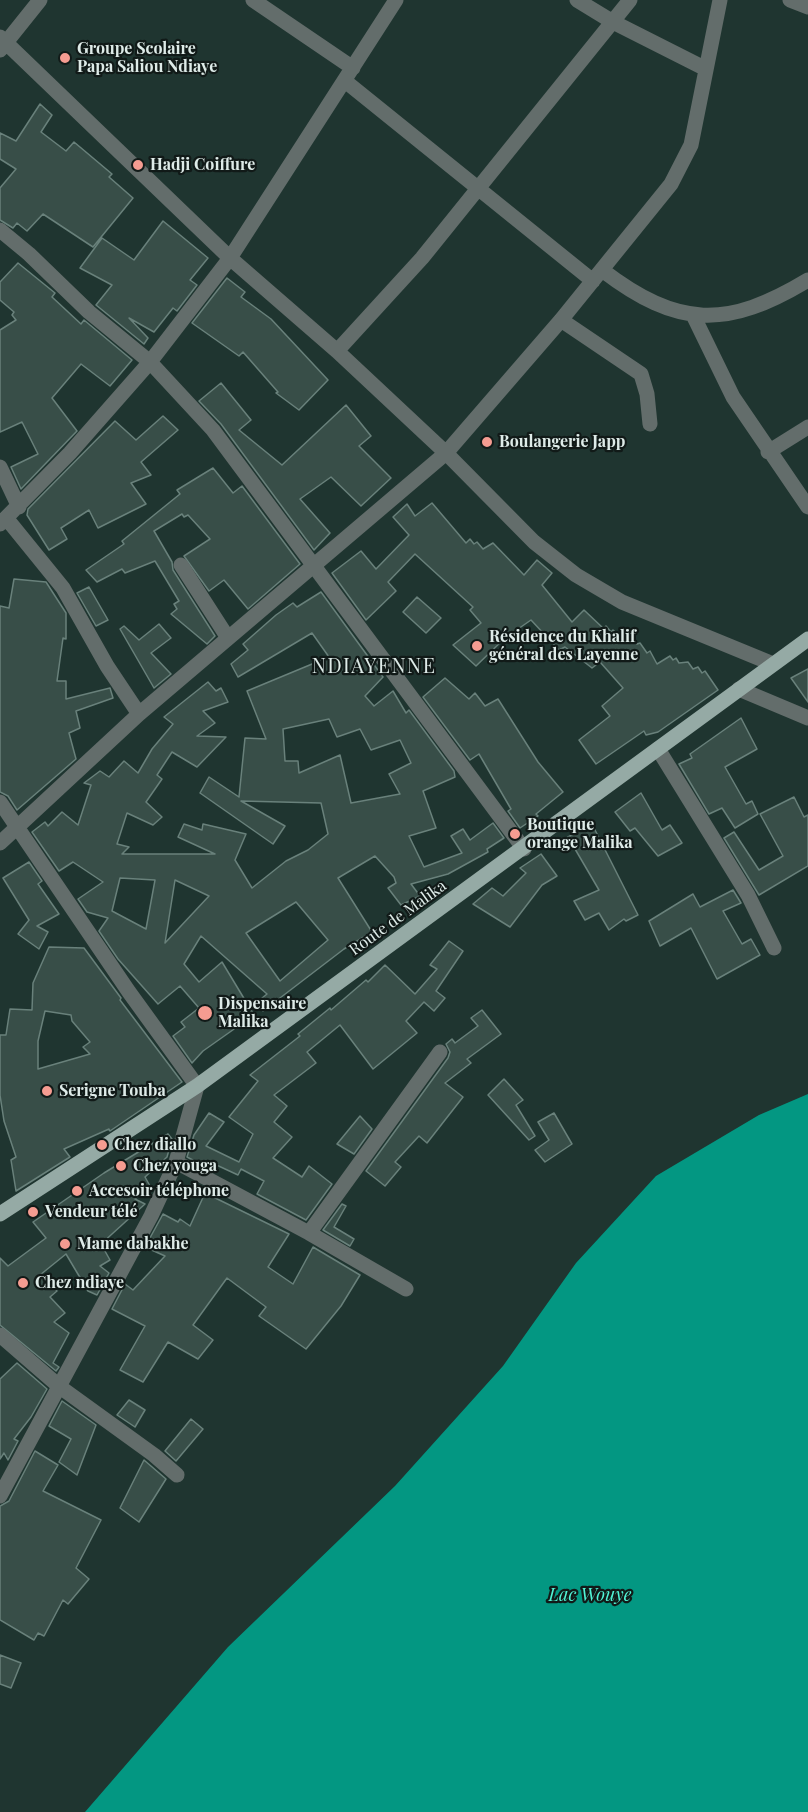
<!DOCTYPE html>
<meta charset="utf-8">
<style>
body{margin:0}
canvas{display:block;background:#1f3530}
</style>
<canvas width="808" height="1812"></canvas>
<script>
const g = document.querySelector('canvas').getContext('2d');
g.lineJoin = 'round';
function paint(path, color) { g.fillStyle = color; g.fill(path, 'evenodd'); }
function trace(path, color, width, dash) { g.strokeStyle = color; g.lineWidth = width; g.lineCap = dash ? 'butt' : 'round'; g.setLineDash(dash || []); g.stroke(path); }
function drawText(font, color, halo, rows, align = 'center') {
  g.font = font + ' "Playfair Display",serif'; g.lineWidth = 4.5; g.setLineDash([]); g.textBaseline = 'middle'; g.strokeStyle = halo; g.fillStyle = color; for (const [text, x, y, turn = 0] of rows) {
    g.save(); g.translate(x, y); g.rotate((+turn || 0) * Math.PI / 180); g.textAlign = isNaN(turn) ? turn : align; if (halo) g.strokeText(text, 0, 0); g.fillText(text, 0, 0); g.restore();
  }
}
paint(new Path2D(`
 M808,1094V1812H85L228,1647L395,1486L503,1366L576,1263L656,1176L759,1115Z`), '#039782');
const building = new Path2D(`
 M40,104L52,115L41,132L66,151L74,142L112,174L109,177L133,198L93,247L43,214L27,231L17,223L13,228L0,220V188L16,169L0,159V133L16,141Z
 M163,221L208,258L190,280L197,285L177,311L173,308L154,332L129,318L148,338L144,344L96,305L112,285L80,268L102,238L134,260Z
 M18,263L55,293L52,297L81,324L84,320L132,360L110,386L81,364L52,398L77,431L21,489L11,467L38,454L22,422L0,432V330L16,320L12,315L14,312L0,300V282Z
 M227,278L245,292L241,297L271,319L328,380L299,410L276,393L278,392L243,352L239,356L192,323Z
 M221,383L251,420L239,430L282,465L346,405L371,436L359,446L391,478L361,506L331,477L300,499L330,533L314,550L221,424L199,401Z
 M163,416L178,430L141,462L151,475L131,483L146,504L98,528L89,510L61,528L67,539L49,550L27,515L28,509L115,421L136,440Z
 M213,468L233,493L242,486L300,564L248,609L224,580L209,591L184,556L210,539L188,515L184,517L182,514L154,531L172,562L173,570L215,636L207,644L171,614L177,609L174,604L179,601L155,561L125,573L122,569L97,582L86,570L124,544L122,541L180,494L177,490Z
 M432,503L466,543L470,539L474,544L477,542L483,549L493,543L524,575L537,560L552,573L542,585L572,622L584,610L604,629L606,626L611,632L613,630L627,643L634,639L637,644L640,643L647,653L650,651L657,664L670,656L673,660L676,658L679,663L688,662L693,669L698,667L702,673L705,671L718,690L658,732L646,735L644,731L596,764L579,740L610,716L602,706L623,688L600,662L592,668L565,647L559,650L531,620L505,638L476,666L453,645L481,623L470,610L473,607L415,554L388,582L396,591L366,620L332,573L361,551L376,569L409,535L393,517L407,504L415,516Z
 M14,579L46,582L66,613V639L63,638L57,681H66V699L110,688L113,698L76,711L80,728L69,733L76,759L17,810L8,796L0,792V606L9,608Z
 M89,587L108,620L96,626L77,593Z
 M321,592L383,677L365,696L374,706L393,691L406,713L409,710L454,771L455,777L423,791L436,828L409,836L424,867L462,853L451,836L463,829L470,840L493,823L504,838L487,849L488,852L448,874L411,884L420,896L401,905L388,888L396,883L394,877L375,856L338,878L372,932L344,949L263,1011L256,1003L267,994L201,936L184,964L199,982L222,962L254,1015L203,1051L192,1063L173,1036L185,1027L181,1022L199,1008L180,986L158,1004L118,959L99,931L108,918L87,912L78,899L103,882L73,862L59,871L32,832L45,822L48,826L62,812L78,825L91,785L84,783L100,771L109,777L124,761L138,773L152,749L173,724L164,717L208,682L216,691L221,688L228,702L203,711L215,723L197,736L226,737L197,767L172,752L157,775L162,779L146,802L162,817L153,825L127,813L117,844L129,847L122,854H215L178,837L184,824L202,830L203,824L246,834L235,860L252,888L286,861L308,850L328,834L321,803L241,801L285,826L273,844L200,793L209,777L239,797L245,738L266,739L247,691L329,657L312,633L238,677L231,664L248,650L243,644L276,615L293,603L297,607ZM329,719L337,737L360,729L371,750L400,740L411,763L389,774L400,794L351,803L340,755L299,773L298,761H285L283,729ZM120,878L155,880L146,929L112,911ZM175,880L209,896L165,943ZM296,902L328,940L280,981L246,933Z
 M417,597L441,618L426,633L403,612Z
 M159,624L171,638L151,653L171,674L154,688L120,629L124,626L139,640Z
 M808,669V702L791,678Z
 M445,678L469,699L475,693L485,706L498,699L538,762L563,792L536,814L538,816L520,828L508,811L511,809L479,754L470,760L423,697Z
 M741,718L757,749L725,767L746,804L752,801L758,814L735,828L722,808L709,814L679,764L692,758L690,754Z
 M641,793L662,830L670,825L682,843L658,856L635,828L630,831L615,812Z
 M794,797L804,817L808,815V866L759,895L724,838L734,832L759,870L783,856L760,814Z
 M592,824L638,915L626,921L624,919L609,930L599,913L585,920L574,901L599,890L568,837Z
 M541,854L557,876L542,885L510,927L473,904L492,888L503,896L526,873L520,868Z
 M29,862L42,881L38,884L59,914L37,926L48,932L39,949L18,934L29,920L3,878Z
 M733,890L741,903L723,911L742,944L751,939L760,955L717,979L691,928L660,946L649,921L693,894L700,907Z
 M449,941L463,951L436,991L445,998L434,1011L424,1002L406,1021L417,1033L373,1069L340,1025L307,1052L316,1063L274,1095L287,1106L274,1122L292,1137L273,1158L302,1177L309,1166L332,1184L306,1220L257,1194L264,1181L241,1169L238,1175L210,1162L208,1168L187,1157L194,1135L209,1113L224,1122L206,1146L239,1162L253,1134L229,1117L258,1081L250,1075L300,1036L298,1034L330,1008L331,1010L366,980L368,982L385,965L415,994L437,969L430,965Z
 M49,947L84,948L121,998L120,1000L182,1082L110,1131L109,1129L64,1149L70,1157L16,1191L11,1160L16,1157L4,1121L0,1095V1035H6L10,1009L32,1010L33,983ZM45,1011L71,1015L72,1021L90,1042L83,1047L90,1054L38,1069V1041Z
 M482,1010L501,1034L467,1059L471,1063L445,1083L463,1097L427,1143L419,1136L395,1162L401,1167L385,1186L366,1171L448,1058L450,1052L446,1044L452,1039L455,1043L478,1026L471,1018Z
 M504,1079L523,1100L516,1105L535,1136L529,1140L488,1095Z
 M554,1113L572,1144L545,1162L535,1150L549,1140L538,1122Z
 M360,1116L372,1129L354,1154L337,1144Z
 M168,1134L172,1139L167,1157L145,1177L150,1186L135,1199L145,1204L101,1244L110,1260L100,1266L109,1273L97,1295L88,1291L66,1254L40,1275L57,1291L50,1297L65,1313L54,1322L69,1333L53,1363L59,1367L56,1371L0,1325V1258L8,1266L46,1238L33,1222L104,1173Z
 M205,1193L289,1234L268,1267L293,1284L313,1247L360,1275L341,1306L306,1349L259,1316L266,1307L227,1278L193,1325L213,1340L198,1359L168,1342L143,1382L120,1370L145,1326L112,1309L125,1284L133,1290L165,1256L145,1247L163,1214L178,1222L180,1219L190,1226Z
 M342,1204L346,1206L334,1227L354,1239L350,1246L323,1230Z
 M17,1363L47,1389L31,1417L14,1439L18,1441L8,1460L4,1453L0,1459V1379Z
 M129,1400L145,1410L135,1427L117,1415Z
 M62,1401L96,1425L77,1475L59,1462L71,1439L49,1426Z
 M191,1419L203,1429L176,1461L165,1451Z
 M35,1451L58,1465L43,1491L101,1520L76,1568L89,1579L68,1604L63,1600L44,1636L38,1633L34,1640L0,1620V1506L9,1501Z
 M144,1460L166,1479L139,1522L120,1508Z
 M0,1655L21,1663L11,1688L0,1684Z`);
paint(building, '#384e48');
trace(building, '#69817b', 1.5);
trace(new Path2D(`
 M253,0L353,68
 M577,0L613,22L706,69
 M790,0L808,7
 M0,37L230,258L337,351L446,453L534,542L576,575L622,602L773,664
 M0,50L40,0
 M345,81L593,281
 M0,230L29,254L89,312L150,362L213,430L524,849
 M602,270C678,328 727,329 808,280
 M694,317L733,397L808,507
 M561,320L641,374L647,394L650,424
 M337,351L422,258L630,0
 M768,452L808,427
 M0,467L19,507
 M7,519L63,588L107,666L139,714
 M0,524L70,453L150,362L230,258L396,0
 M181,565L228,638
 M739,689L808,718
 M658,749L748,895L774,948
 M0,802L129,992L197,1086L176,1162L151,1216L0,1496
 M0,843L139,714L446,453L561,320L671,184L691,145L720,0
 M176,1162L309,1233L406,1289
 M309,1233L440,1052
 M0,1335L60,1387L154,1455L177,1475`), '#636d6b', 15);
trace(new Path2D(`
 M0,1214L197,1086L808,639`), '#95aaa5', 15);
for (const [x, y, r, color] of [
 [65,58,6,"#f59c91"],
 [138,165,6,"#f59c91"],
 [487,442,6,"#f59c91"],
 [477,646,6,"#f59c91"],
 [515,834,6,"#f59c91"],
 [205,1013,8,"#f59c91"],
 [47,1091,6,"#f59c91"],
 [102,1145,6,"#f59c91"],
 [121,1166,6,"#f59c91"],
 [77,1191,6,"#f59c91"],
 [33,1212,6,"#f59c91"],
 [65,1244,6,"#f59c91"],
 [23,1283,6,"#f59c91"]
]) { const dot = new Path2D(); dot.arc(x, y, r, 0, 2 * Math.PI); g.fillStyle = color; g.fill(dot); trace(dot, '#111a18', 2); }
drawText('bold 16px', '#deebe8', '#111a18', [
 ["Groupe Scolaire",77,49],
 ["Papa Saliou Ndiaye",77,67],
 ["Hadji Coiffure",150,165],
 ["Boulangerie Japp",499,442],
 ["Résidence du Khalif",489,637],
 ["général des Layenne",489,655],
 ["Boutique",527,825],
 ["orange Malika",527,843],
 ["Dispensaire",218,1004],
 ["Malika",218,1022],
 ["Serigne Touba",59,1091],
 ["Chez diallo",114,1145],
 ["Chez youga",133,1166],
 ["Accesoir téléphone",89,1191],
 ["Vendeur télé",45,1212],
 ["Mame dabakhe",77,1244],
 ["Chez ndiaye",35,1283]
], 'left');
drawText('16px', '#deebe8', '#111a18', [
 ["Route de Malika",398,918,-36]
]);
drawText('italic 18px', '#50f4d6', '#111a18', [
 ["Lac Wouye",590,1595]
]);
g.letterSpacing = '1.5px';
drawText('20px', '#deebe8', '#111a18', [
 ["NDIAYENNE",374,667]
]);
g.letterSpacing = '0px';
</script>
